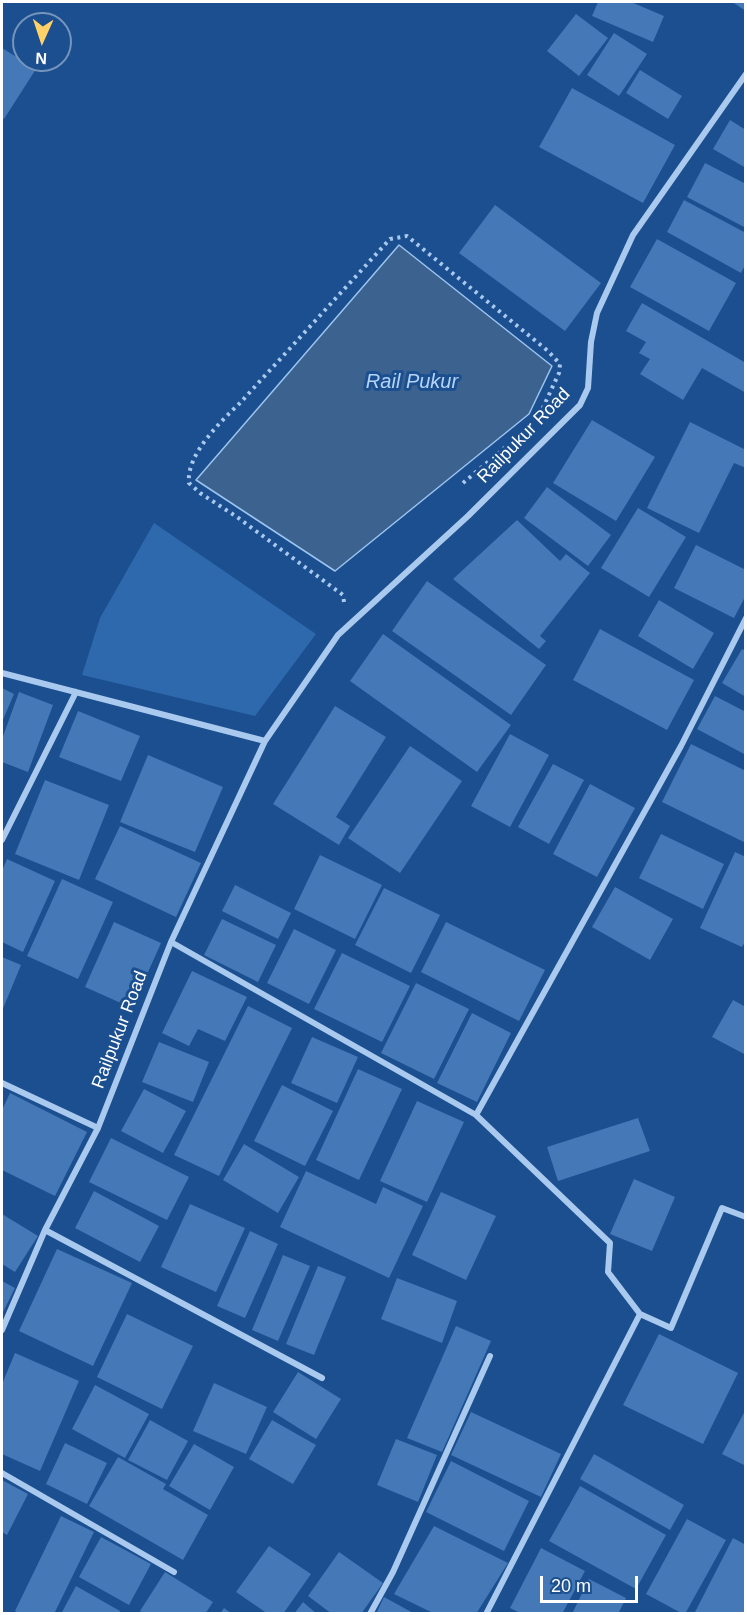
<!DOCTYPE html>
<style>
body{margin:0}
#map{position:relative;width:747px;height:1615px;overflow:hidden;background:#1b4f8f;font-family:Helvetica,sans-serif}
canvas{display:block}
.frame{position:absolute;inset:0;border:3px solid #fff;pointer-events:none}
.north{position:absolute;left:12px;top:12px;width:60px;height:60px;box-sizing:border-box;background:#1b4f8f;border:2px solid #7695bc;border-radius:50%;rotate:183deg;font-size:16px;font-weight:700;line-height:24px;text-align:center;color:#fff}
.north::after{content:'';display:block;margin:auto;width:21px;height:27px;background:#ffd166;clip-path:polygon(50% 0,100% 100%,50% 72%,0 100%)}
.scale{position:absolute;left:540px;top:1576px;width:98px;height:27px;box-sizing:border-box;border:3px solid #fff;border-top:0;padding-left:8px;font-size:18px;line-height:21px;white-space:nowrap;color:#fff;-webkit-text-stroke:4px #1b4f8f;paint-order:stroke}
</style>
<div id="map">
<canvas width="747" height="1615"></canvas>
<div class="frame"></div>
<div class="north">N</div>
<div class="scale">20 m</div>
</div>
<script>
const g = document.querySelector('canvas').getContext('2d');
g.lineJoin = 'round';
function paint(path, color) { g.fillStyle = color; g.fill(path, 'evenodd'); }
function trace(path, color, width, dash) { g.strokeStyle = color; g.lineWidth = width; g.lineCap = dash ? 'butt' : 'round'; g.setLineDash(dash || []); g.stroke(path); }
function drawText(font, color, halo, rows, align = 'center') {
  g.font = font + ' Helvetica,sans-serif'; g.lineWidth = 6; g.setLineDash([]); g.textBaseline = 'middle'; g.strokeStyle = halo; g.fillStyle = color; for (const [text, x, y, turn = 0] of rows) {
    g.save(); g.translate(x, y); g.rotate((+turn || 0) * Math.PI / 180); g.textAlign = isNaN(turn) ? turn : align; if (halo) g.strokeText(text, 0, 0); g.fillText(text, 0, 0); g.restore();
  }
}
paint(new Path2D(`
 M154,523L316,634L255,716L82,675L100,618Z`), '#2e69ad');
const water = new Path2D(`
 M399,245L552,366L529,414L335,571L196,480Z`);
paint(water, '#3c6290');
trace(water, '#9cc4f0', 1.5);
paint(new Path2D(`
 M598,2H631L664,16L653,42L592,16Z
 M732,2H746V11Z
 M576,14L608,38L579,76L547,51Z
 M614,33L647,54L619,96L587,75Z
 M2,48L36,69L4,119L2,118Z
 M640,70L682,96L668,119L626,93Z
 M572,88L675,145L643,203L539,147Z
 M730,120L746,130V168L713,149Z
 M705,163L746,184V228L687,197Z
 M684,200L746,233V263L741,273L667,232Z
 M495,205L601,283L565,331L459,253Z
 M657,239L736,283L709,331L630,287Z
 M642,303L746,363V393L702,368L683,400L640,374L650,359L639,353L646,342L626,331Z
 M592,420L655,457L616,521L553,483Z
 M690,422L746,450V468L734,463L699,533L647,508Z
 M547,487L611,535L588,566L524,518Z
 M638,508L686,537L649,597L601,568Z
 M517,520L560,561L566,554L590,573L540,636L546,641L539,649L453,579Z
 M696,545L746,570V595L734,618L674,588Z
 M427,581L546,665L511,715L392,631Z
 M659,600L714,633L693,669L638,636Z
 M600,629L694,680L667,730L573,680Z
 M383,634L511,725L477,772L350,681Z
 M742,649L746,651V697L722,683Z
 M2,688L14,694L2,722Z
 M19,692L53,705L28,772L2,762V739Z
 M715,696L746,712V755L697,729Z
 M335,706L386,737L336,817L350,826L339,845L273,804Z
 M78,711L140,736L121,781L59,757Z
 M510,734L549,755L510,827L471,806Z
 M691,744L746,771V843L662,802Z
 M410,746L462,781L400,873L348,838Z
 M148,755L223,787L195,852L120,822Z
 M553,764L584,780L549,844L518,827Z
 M45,780L109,805L79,880L15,854Z
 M590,784L635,808L597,877L553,854Z
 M120,826L201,863L176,917L95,879Z
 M661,834L724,864L703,909L639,878Z
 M735,852L746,857V940L742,947L700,928Z
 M320,855L382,885L355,939L294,909Z
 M7,859L55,881L23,952L2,942V871Z
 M62,879L113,902L78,979L27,956Z
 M235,885L291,913L278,939L222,911Z
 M615,887L673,919L650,960L592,927Z
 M384,888L440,915L411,973L355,945Z
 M222,919L276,945L258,982L204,955Z
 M114,922L161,943L132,1008L85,987Z
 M446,922L545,970L519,1021L421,972Z
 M294,929L336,950L309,1004L267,983Z
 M342,953L410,986L382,1042L314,1009Z
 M2,957L21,965L2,1011Z
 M192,971L247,997L225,1041L198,1029L189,1046L162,1033Z
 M416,983L469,1009L434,1079L381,1053Z
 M733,1000L746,1007V1055L712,1037Z
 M248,1006L292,1028L219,1176L174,1155Z
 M472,1013L511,1033L477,1102L437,1083Z
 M312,1037L358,1057L337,1103L291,1083Z
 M159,1042L209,1062L193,1102L142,1082Z
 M358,1069L402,1089L359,1180L316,1160Z
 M282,1085L333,1111L305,1166L254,1141Z
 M144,1089L186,1111L163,1153L121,1131Z
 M10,1093L87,1132L55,1196L2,1170V1110Z
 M417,1101L464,1122L427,1202L380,1181Z
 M638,1118L650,1151L558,1181L547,1147Z
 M111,1138L189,1177L167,1220L89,1182Z
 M244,1144L299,1177L278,1213L223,1180Z
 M306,1171L376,1204L383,1187L423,1206L389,1278L280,1227Z
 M634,1179L675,1197L652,1251L610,1234Z
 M94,1191L159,1226L140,1262L75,1228Z
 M441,1192L496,1216L466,1280L412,1255Z
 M190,1204L245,1228L216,1292L161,1267Z
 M2,1214L38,1236L15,1272L2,1264Z
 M250,1231L278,1244L245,1318L217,1306Z
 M57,1249L132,1283L93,1366L19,1331Z
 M283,1255L310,1266L278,1341L252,1330Z
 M318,1266L346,1277L314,1355L286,1344Z
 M397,1278L457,1301L442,1343L381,1319Z
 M2,1281L15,1288L2,1314Z
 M127,1314L193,1346L162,1409L97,1377Z
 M456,1326L491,1341L442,1452L407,1438Z
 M659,1334L738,1373L703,1444L623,1405Z
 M15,1353L79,1381L40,1471L2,1454V1384Z
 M298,1372L341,1399L316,1439L273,1412Z
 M214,1383L267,1407L246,1454L193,1431Z
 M95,1385L149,1414L125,1458L72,1429Z
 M746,1409V1466L722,1454Z
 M471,1412L561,1454L541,1497L451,1455Z
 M150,1420L188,1441L167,1480L128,1460Z
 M272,1420L316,1445L293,1484L249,1459Z
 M396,1439L437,1455L418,1502L377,1485Z
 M65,1443L107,1463L87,1504L46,1484Z
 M194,1444L234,1467L210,1510L169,1486Z
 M594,1454L684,1505L670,1530L580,1479Z
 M118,1457L166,1484L163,1489L208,1515L183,1560L89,1506Z
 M451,1461L529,1501L504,1551L426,1512Z
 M2,1480L28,1494L7,1535L2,1532Z
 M580,1486L666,1535L636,1589L549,1541Z
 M61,1516L94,1532L54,1614H20L15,1611Z
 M687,1519L726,1540L685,1614H683L646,1594Z
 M434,1526L508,1563L476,1614H435L394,1594Z
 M101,1537L151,1564L129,1605L79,1577Z
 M733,1538L746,1545V1614H694Z
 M269,1546L311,1574L283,1614H268L236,1592Z
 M541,1548L585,1571L562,1614H522L510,1608Z
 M339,1552L383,1583L361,1614H332L308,1596Z
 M165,1572L213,1602L205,1614H144L140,1611Z
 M589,1579L626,1598L618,1614H572Z
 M76,1586L120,1611L119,1614H61Z
 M384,1597L415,1614H376Z
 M303,1602L317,1614H294Z
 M224,1608L232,1614H220Z`), '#4478b7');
trace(new Path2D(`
 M463,483L508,445
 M344,602L343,595L237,517L200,493L189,483C186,455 220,422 240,403L390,239L407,236L548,351L560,364L559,373L541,412`), '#a9c9ee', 4, [3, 4.5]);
trace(new Path2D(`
 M2,673L265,741
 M2,840L76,692
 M171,942L476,1115L610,1243L608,1272L640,1314
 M2,1083L98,1128
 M476,1115L681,746L746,618
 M45,1230L322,1378
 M2,1330L45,1230L98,1128L171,942L265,741L338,635L468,516L580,405L588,388L591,342L597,313L633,235L746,74
 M2,1473L174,1572
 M370,1614L393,1572L490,1356
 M486,1614L640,1314L671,1328L722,1208L746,1217`), '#a9c9ee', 6);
drawText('18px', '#fff', '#1b4f8f', [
 ["Railpukur Road",524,436,-46],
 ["Railpukur Road",120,1030,-69]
]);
drawText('italic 20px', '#b5d3f5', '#1b4f8f', [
 ["Rail Pukur",412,382]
]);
</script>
